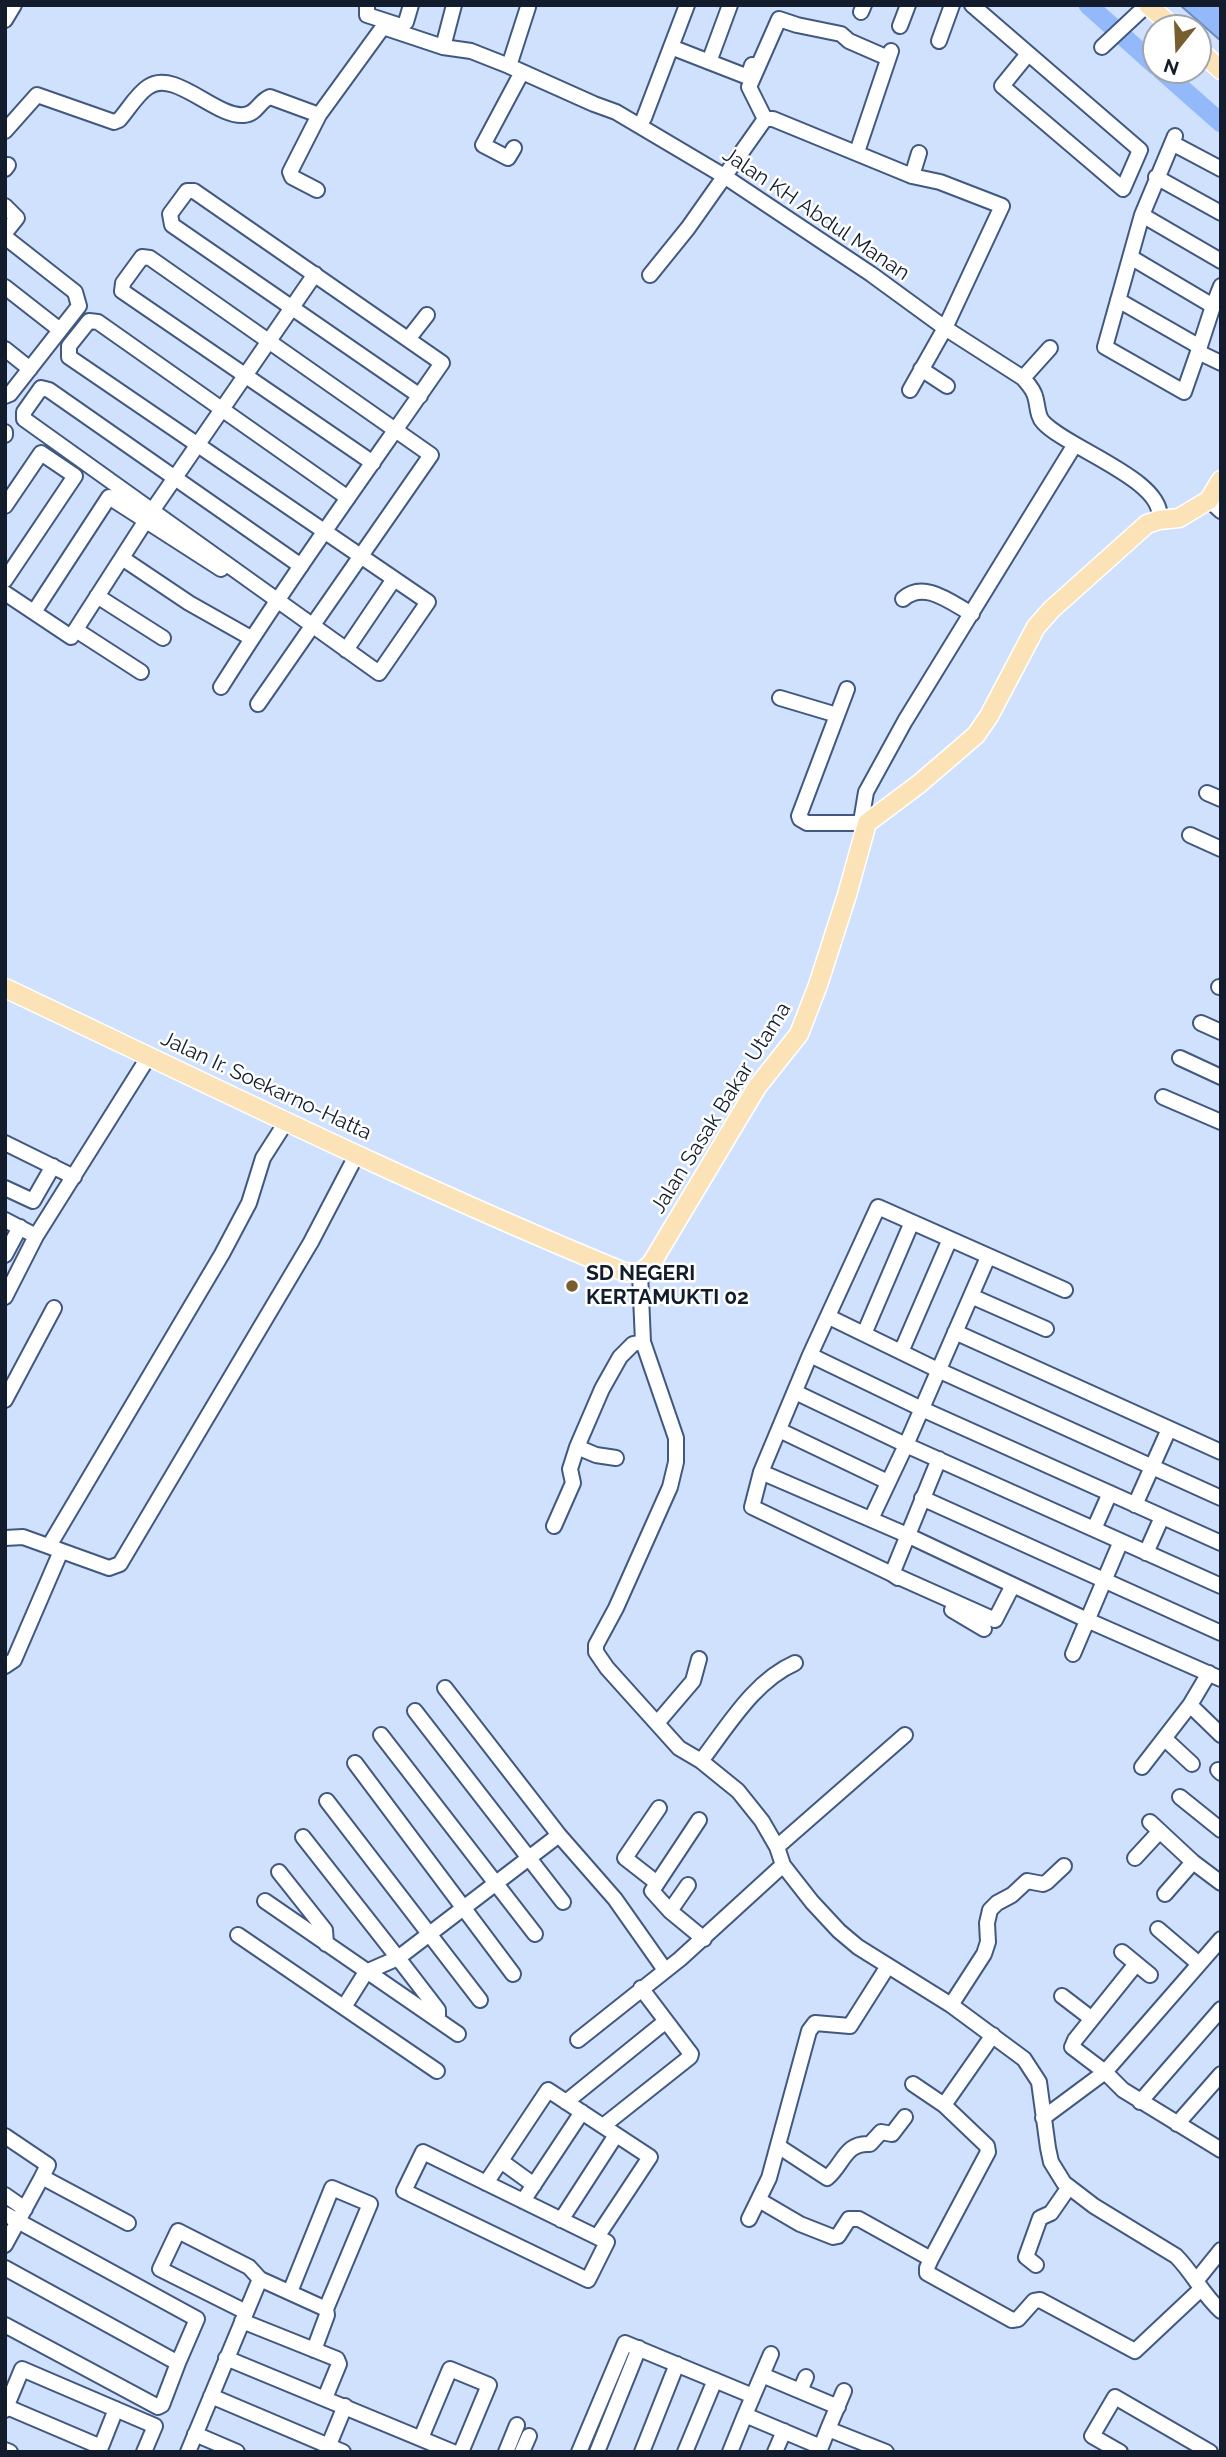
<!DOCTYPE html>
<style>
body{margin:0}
#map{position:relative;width:1226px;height:2457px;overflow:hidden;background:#d0e1fe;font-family:Raleway,sans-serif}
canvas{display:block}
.frame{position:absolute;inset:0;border:7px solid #121c2c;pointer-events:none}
.north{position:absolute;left:1142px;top:14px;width:70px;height:70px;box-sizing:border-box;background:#fff;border:2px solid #a0a4ab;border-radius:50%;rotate:198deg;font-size:19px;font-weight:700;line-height:28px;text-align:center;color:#121c2c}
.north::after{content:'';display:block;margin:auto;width:24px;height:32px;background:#785e2f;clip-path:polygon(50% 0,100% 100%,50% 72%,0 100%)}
</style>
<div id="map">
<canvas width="1226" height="2457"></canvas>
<div class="frame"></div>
<div class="north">N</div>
</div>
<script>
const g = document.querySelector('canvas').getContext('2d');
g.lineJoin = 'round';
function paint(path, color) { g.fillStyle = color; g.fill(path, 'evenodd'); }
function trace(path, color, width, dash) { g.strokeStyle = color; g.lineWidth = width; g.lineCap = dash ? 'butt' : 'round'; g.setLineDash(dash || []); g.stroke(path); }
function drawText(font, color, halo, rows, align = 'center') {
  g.font = font + ' Raleway,sans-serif'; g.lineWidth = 5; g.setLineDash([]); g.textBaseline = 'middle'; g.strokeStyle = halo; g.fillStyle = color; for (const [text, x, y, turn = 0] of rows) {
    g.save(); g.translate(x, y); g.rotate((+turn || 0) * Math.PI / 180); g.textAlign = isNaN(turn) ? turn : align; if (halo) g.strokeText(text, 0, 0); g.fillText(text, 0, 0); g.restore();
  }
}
const water = new Path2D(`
 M1180,5H1221V41Z`);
paint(water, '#93b9fb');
trace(water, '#6c8abd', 2);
trace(new Path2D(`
 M1088,5L1156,66
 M1161,70L1221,123`), '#93b9fb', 19);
const minor = new Path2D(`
 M367,5V15L401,26L406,22L411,5
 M972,5L1140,150L1123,189L1002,86L1028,54
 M861,12L864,5
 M5,20L14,5
 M900,26L908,5
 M939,41L952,5
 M443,47L454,5
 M671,47L748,77L752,65
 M1102,47L1147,5
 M709,62L730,5
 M509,66L528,7
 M644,118L687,5
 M765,119L749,87L779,19L797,25L841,34L849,41L888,58
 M5,131L37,95L114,122L119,120C128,110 137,94 148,87C174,68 216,118 244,115C257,114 259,101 270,97L319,115L383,27L443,47L471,51L509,66L594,104L616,112L724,176L871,274L945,328L1023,378C1028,384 1033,389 1035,396C1038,405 1037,416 1043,422C1066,448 1168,481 1159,520
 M1175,136L1142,215L1105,347L1184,392L1198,352
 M1172,143L1221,169
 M514,148L508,158L483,145L522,72
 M857,152L891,51
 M5,169L8,165
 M1156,177L1221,213
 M317,190L292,177L290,172L319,115
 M5,206L17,218L5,233
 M1142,215L1221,261
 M5,237L75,292L79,306L10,394L5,396
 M1132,258L1213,306L1221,286
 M650,275L688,228L765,119H773L912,176L919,153
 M5,287L60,330
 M1118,300L1200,347
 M1213,306L1198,352L1221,363
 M409,338L427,315
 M5,349L30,369
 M921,369L947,386
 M1023,378L1050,348
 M910,390L945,328L1002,206L940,182L912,176
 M5,432V435
 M1209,500L1221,511
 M5,506L41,453L75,476L5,580
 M122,558L189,603L251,638
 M301,566L49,390L41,388L24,412V419L379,673L428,602L69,357V346L89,321L98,322L348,498
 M5,593L71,637L152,511L315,274
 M97,596L163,638
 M903,599C924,580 950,602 972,614
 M34,612L109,497L221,569
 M76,630L141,672
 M346,650L394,579
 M221,687C291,576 368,470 442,363L194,191H187L170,214L172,225L420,396
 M847,689L799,816L800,819L807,823H867
 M780,698L837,715
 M258,704L431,455L150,258L142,257L123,283L122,291L373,463
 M1207,793L1221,799
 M861,822L866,792L905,721L1074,446
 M1190,835L1221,849
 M1219,987H1221
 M1201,1023L1221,1032
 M1180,1058L1221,1077
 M1163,1097L1221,1122
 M5,1143L74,1177
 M5,1188L33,1201L53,1166
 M5,1220L36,1236
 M5,1255L20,1227
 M640,1273L643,1342L676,1438V1462L670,1487L616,1608L596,1645V1652L607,1668L679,1748L701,1761L738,1791L762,1821L777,1847L783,1865L812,1902L839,1931L858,1947L951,2005L1024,2059L1039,2082L1048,2148L1051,2162L1064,2183L1094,2206L1176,2256C1193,2273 1203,2295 1221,2311
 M971,1296L1046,1329
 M5,1297L36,1236L149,1056
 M829,1317L938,1370L1221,1498
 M955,1332L1221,1452
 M864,1334L912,1222
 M901,1352L950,1239
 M810,1355L922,1409L1221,1543
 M795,1392L906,1445L1221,1586
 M5,1400L54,1308
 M779,1430L888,1482
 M577,1447L596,1455L616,1458
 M761,1472L907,1535L1087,1620L1221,1679
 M922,1498L1221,1633
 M1135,1505L1169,1429
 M871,1519L906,1445L988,1257
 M554,1526L573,1483L570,1469L577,1447L602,1389L620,1357L633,1344L643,1342
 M1094,1529L1110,1493
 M5,1538L23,1537L109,1568L120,1564L311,1242L357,1154
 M49,1546L222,1254L249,1203L263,1158L286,1122
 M1146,1553L1162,1517
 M898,1578L892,1574L939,1459
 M1013,1585L995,1620L892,1574L752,1507L761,1472L810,1355L878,1207L1065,1290
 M952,1610L984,1629
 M1073,1654L1121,1541
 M5,1666L14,1660L61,1551
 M445,1688L559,1835L615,1899L665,1970
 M1190,1705L1221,1735
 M415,1711L563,1902
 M658,1722L693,1681L699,1659
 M381,1735L535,1934
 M1165,1739L1192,1764
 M701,1761C728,1726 754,1681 795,1663
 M355,1763L513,1974
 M1142,1767L1190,1705L1209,1673
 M1218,1770L1221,1773
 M1180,1797L1221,1830
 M327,1801L480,2000
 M699,1820L652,1891L670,1911L704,1939
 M1150,1822L1193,1862L1221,1883
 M303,1837L398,1958L559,1835
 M777,1847L905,1735
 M1135,1858L1159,1832
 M279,1872L325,1930L326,1944
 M657,1883L625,1858L659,1808
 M1165,1894L1193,1862
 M265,1901L458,2034
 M670,1911L688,1885
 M1158,1929L1199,1964
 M238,1935L437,2071
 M1122,1952L1150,1975
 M1136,1964L1075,2040L1072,2047L1105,2072L1123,2090L1221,2150
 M1062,1996L1092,2019
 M951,2005L984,1954L988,1942L987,1923L990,1910L997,1903L1012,1895L1027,1881L1043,1884L1047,1882L1064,1866
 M344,2007L366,1972L398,1958L438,2010V2020
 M993,2035L944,2105L987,2146L988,2152L931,2259L927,2268V2273L1012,2320L1018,2319L1034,2301L1040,2300L1135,2351L1201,2289
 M578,2040L680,1959L783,1865
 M913,2084L944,2105
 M566,2102L666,2021
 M1140,2102L1221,2009
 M1043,2118L1105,2072L1221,1939
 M1177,2124L1221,2074
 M603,2126L690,2057L691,2054L641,1988
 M5,2136L48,2165L42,2177
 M778,2146L827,2178C843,2165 845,2142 870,2144L881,2132L892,2134L905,2117
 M423,2152L607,2242L588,2280L404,2191Z
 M501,2161L534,2185
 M486,2183L548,2090L650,2157L597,2237
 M5,2195L25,2209
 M759,2200L800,2224L833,2237L838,2236L849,2219H859L931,2259
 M523,2201L582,2112
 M5,2214L197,2319L178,2363
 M749,2219L769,2178L809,2031L815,2023L850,2026L888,1966
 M561,2220L616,2135
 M5,2245L42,2177L128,2223
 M1036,2265L1026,2257L1040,2218L1051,2213L1069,2187
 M5,2268L178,2363L162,2405L158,2407L5,2325
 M1196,2281L1221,2250
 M290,2292L332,2188L370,2204L326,2309
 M246,2312L160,2269L178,2231L249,2267L260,2279L326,2309L327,2315L314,2350
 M242,2321L337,2359L339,2364L325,2398
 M226,2358L453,2452
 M762,2375L838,2407
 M800,2391L806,2377
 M211,2396L343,2452
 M753,2396L771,2354
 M7,2407L101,2447
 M5,2410L22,2369L155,2426L144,2452
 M828,2429L844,2391
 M195,2434L237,2452
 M421,2438L450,2369L489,2385L461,2452
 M5,2450L10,2452
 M99,2452L116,2409
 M188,2452L260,2279
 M326,2452L345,2406
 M506,2452L517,2425
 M522,2452L529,2436
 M579,2452L625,2343L753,2396L745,2415L821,2447L828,2429L886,2452
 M597,2452L639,2348
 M642,2452L677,2364
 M685,2452L715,2380
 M730,2452L745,2415
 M775,2452L784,2431
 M1120,2452L1092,2436L1115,2397L1210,2452`);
const major = new Path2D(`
 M1148,5L1174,28
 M1198,49L1221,70
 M5,988C210,1085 414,1186 624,1272L640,1273L651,1264L757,1087L799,1034L818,985L847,895L867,823L919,784L976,735L989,716L1036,627L1052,609L1147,524L1159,520L1179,518L1209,500L1221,480`);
trace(minor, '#415880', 18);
trace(major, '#fff', 21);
trace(minor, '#fff', 14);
trace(major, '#fbe3b7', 18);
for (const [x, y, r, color] of [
 [572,1286,7,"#785e2f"]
]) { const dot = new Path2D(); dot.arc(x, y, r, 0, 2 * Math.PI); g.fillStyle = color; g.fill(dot); trace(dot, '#fff', 2.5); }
drawText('21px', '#121c2c', '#fff', [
 ["Jalan KH Abdul Manan",816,214,34],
 ["Jalan Ir. Soekarno-Hatta",266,1086,25],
 ["Jalan Sasak Bakar Utama",721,1108,-58]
]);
drawText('bold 21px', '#121c2c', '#fff', [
 ["SD NEGERI",586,1274],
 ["KERTAMUKTI 02",586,1298]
], 'left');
</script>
